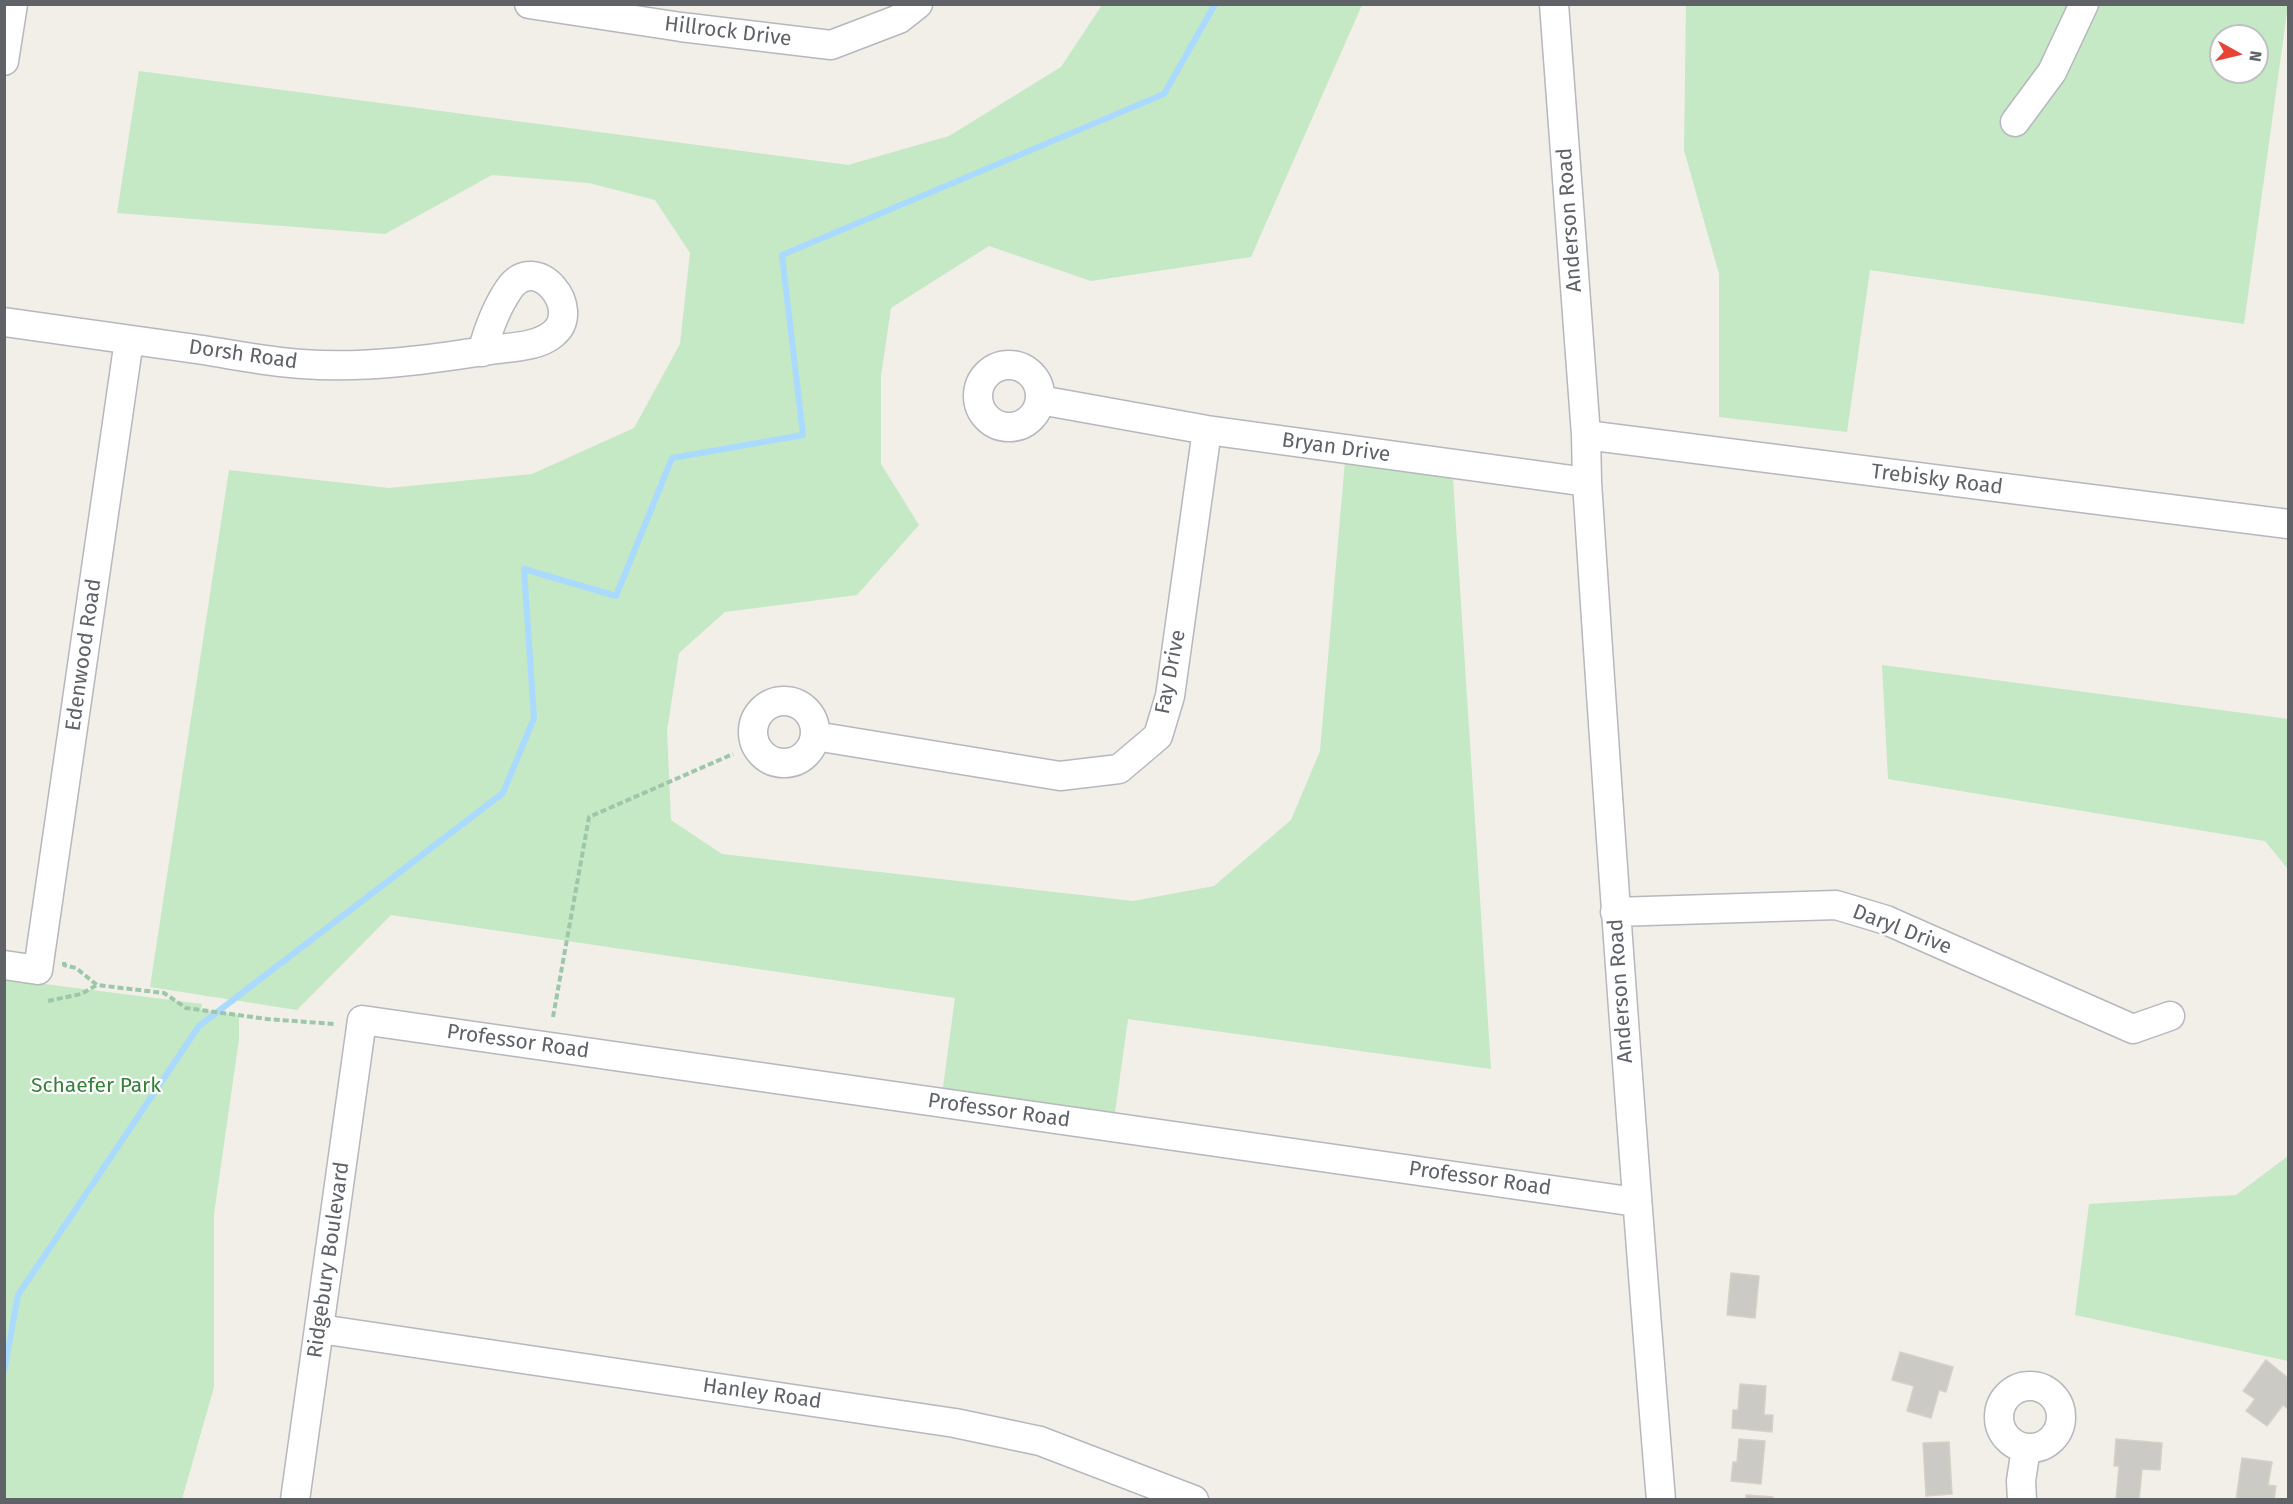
<!DOCTYPE html>
<style>
body{margin:0}
#map{position:relative;width:2293px;height:1504px;overflow:hidden;background:#f1efe8;font-family:"Fira Sans",sans-serif}
canvas{display:block}
.frame{position:absolute;inset:0;border:6px solid #5f6368;pointer-events:none}
.north{position:absolute;left:2209px;top:24px;width:60px;height:60px;box-sizing:border-box;background:#fff;border:2px solid #bfc1c3;border-radius:50%;rotate:98deg;font-size:16px;font-weight:700;line-height:24px;text-align:center;color:#5f6368}
.north::after{content:'';display:block;margin:auto;width:21px;height:27px;background:#ea4335;clip-path:polygon(50% 0,100% 100%,50% 72%,0 100%)}
</style>
<div id="map">
<canvas width="2293" height="1504"></canvas>
<div class="frame"></div>
<div class="north">N</div>
</div>
<script>
const g = document.querySelector('canvas').getContext('2d');
g.lineJoin = 'round';
function paint(path, color) { g.fillStyle = color; g.fill(path, 'evenodd'); }
function trace(path, color, width, dash) { g.strokeStyle = color; g.lineWidth = width; g.lineCap = dash ? 'butt' : 'round'; g.setLineDash(dash || []); g.stroke(path); }
function drawText(font, color, halo, rows, align = 'center') {
  g.font = font + ' "Fira Sans",sans-serif'; g.lineWidth = 4.5; g.setLineDash([]); g.textBaseline = 'middle'; g.strokeStyle = halo; g.fillStyle = color; for (const [text, x, y, turn = 0] of rows) {
    g.save(); g.translate(x, y); g.rotate((+turn || 0) * Math.PI / 180); g.textAlign = isNaN(turn) ? turn : align; if (halo) g.strokeText(text, 0, 0); g.fillText(text, 0, 0); g.restore();
  }
}
paint(new Path2D(`
 M1102,5H1362L1251,257L1091,281L989,246L891,308L881,376V464L919,525L857,595L725,612L679,653L667,731L671,820L722,854L1133,901L1214,886L1291,820L1320,751L1346,449L1452,464L1491,1069L1128,1019L1113,1127L941,1102L955,998L391,915L297,1010L150,987L229,470L389,488L532,474L634,428L680,344L690,253L655,200L589,183L492,175L385,234L117,213L139,71L848,165L949,136L1061,67Z
 M1686,5H2288L2244,324L1870,270L1847,432L1719,417V274L1684,150ZM2221,36H2257V72H2221Z
 M1882,665L2288,719V869L2265,841L1888,779Z
 M5,979L202,1004L201,1010L239,1015V1039L214,1214V1387L182,1499H5Z
 M2288,1156V1361L2075,1315L2089,1204L2236,1195Z`), '#c5e8c5');
trace(new Path2D(`
 M4,1372L18,1295L199,1026L503,793L534,718L524,569L616,596L672,458L803,435L782,255L1164,94L1215,4`), '#aadaff', 6);
const building = new Path2D(`
 M1731,1273L1759,1276L1755,1318L1727,1315Z
 M1900,1352L1953,1367L1946,1392L1939,1390L1931,1418L1907,1411L1914,1386L1892,1380Z
 M2266,1360L2288,1378V1409L2283,1405L2267,1426L2246,1411L2255,1399L2243,1391Z
 M1740,1384L1766,1386L1764,1415H1773L1772,1432L1732,1428L1733,1410H1738Z
 M1739,1439L1765,1441L1761,1484L1731,1481L1733,1462H1737Z
 M2116,1439L2162,1443L2160,1470L2142,1469L2139,1500H2116L2119,1466H2114Z
 M1949,1442L1952,1494L1926,1496L1923,1443Z
 M2242,1458L2272,1462L2268,1485L2276,1486L2274,1500H2236Z
 M1746,1495L1773,1497V1500H1746Z`);
paint(building, '#cccac5');
trace(building, '#d6d1c6', 1.5);
const minor = new Path2D(`
 M529,4L681,27L831,45L899,19L918,4
 M1554,4L1586,435L1587,482C1609,821 1633,1161 1661,1500
 M4,61L13,4
 M2015,122L2052,72L2084,4
 M4,322C71,331 137,341 203,350C235,355 269,362 302,364C366,369 433,359 497,349C515,347 539,346 553,334C584,309 536,250 509,289C496,308 488,330 482,352
 M978 396a31 31 0 1 1 62 0a31 31 0 1 1-62 0Z
 M1040,400L1207,430L1587,482
 M1586,435L2288,524
 M753 732a31 31 0 1 1 62 0a31 31 0 1 1-62 0Z
 M815,736L1060,776L1119,769L1158,736L1170,696L1207,430
 M1615,912L1836,905L1886,920L2133,1029L2170,1016
 M4,965L38,970L129,340
 M320,1329L955,1423L1040,1441L1194,1500
 M1999 1417a31 31 0 1 1 62 0a31 31 0 1 1-62 0Z
 M295,1500L362,1020L1636,1202
 M2022,1500L2021,1481L2026,1448`);
trace(minor, '#b5b8bc', 31);
trace(new Path2D(`
 M64,962V965L76,968L97,985L164,993L186,1008L267,1019L334,1024
 M48,1001L81,994L97,985
 M553,1017L589,817L733,754`), '#9cc7a9', 4, [6, 3]);
trace(minor, '#fff', 28);
drawText('21px', '#5f6368', '#fff', [
 ["Hillrock Drive",728,32,7],
 ["Anderson Road",1570,220,-94],
 ["Dorsh Road",243,355,8],
 ["Bryan Drive",1336,448,8],
 ["Trebisky Road",1937,480,7],
 ["Edenwood Road",84,655,-82],
 ["Fay Drive",1171,672,-79],
 ["Daryl Drive",1902,930,21],
 ["Anderson Road",1621,991,-94],
 ["Professor Road",518,1042,8],
 ["Professor Road",999,1111,8],
 ["Professor Road",1480,1179,8],
 ["Ridgebury Boulevard",329,1260,-82],
 ["Hanley Road",762,1394,8]
]);
drawText('21px', '#348238', '#fff', [
 ["Schaefer Park",96,1086]
]);
</script>
